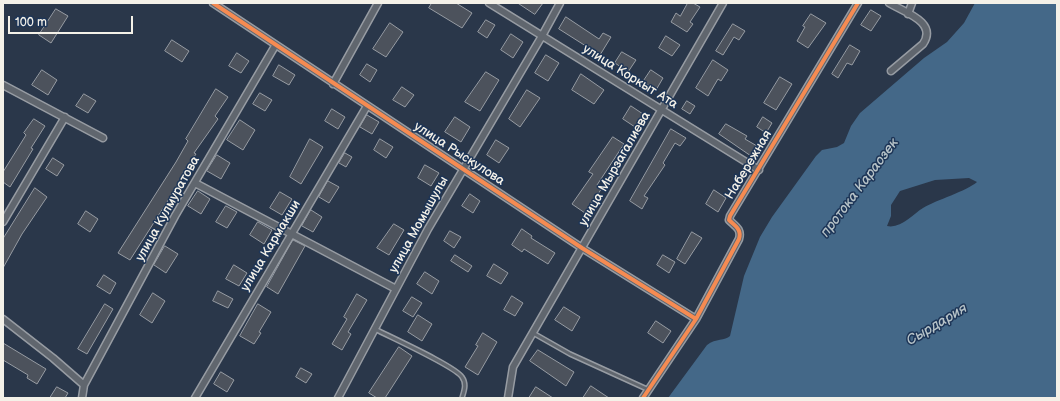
<!DOCTYPE html>
<meta charset="utf-8">
<style>
body{margin:0}
#map{position:relative;width:1060px;height:401px;overflow:hidden;background:#2a374a;font-family:"Balsamiq Sans",sans-serif}
canvas{display:block}
.frame{position:absolute;inset:0;border:4px solid #f4f1e8;pointer-events:none}
.scale{position:absolute;left:8px;top:16px;width:125px;height:18px;box-sizing:border-box;border:2px solid #f4f1e8;border-top:0;padding-left:5px;font-size:12px;line-height:14px;white-space:nowrap;color:#f4f1e8;-webkit-text-stroke:3px #1d3557;paint-order:stroke}
</style>
<div id="map">
<canvas width="1060" height="401"></canvas>
<div class="frame"></div>
<div class="scale">100 m</div>
</div>
<script>
const g = document.querySelector('canvas').getContext('2d');
g.lineJoin = 'round';
function paint(path, color) { g.fillStyle = color; g.fill(path, 'evenodd'); }
function trace(path, color, width, dash) { g.strokeStyle = color; g.lineWidth = width; g.lineCap = dash ? 'butt' : 'round'; g.setLineDash(dash || []); g.stroke(path); }
function drawText(font, color, halo, rows, align = 'center') {
  g.font = font + ' "Balsamiq Sans",sans-serif'; g.lineWidth = 3; g.setLineDash([]); g.textBaseline = 'middle'; g.strokeStyle = halo; g.fillStyle = color; for (const [text, x, y, turn = 0] of rows) {
    g.save(); g.translate(x, y); g.rotate((+turn || 0) * Math.PI / 180); g.textAlign = isNaN(turn) ? turn : align; if (halo) g.strokeText(text, 0, 0); g.fillText(text, 0, 0); g.restore();
  }
}
paint(new Path2D(`
 M975,3H1057V398H668L707,345C716,338 725,341 730,336L744,276L760,237L772,217L816,156L822,150L837,147L844,143L851,126L860,113L924,58L947,42L964,23ZM969,178L977,182C967,191 936,200 923,208C913,214 901,229 887,226L891,216V205L900,191L935,180Z`), '#446888');
const building = new Path2D(`
 M432,3H456L472,13L462,28L429,8Z
 M518,3H543L535,14Z
 M688,3H693L700,7L690,22L693,24L687,32L671,22L676,13L680,16Z
 M56,9L68,16L51,43L39,35Z
 M871,10L881,16L871,31L861,25Z
 M811,14L826,23L808,48L797,41L805,27L803,26Z
 M566,17L599,39L603,33L611,37L600,55L559,29Z
 M486,20L495,25L487,38L478,32Z
 M390,23L403,32L386,57L373,49Z
 M733,24L745,31L739,40L734,37L723,55L716,51Z
 M511,34L523,42L513,58L501,50Z
 M666,36L680,45L672,56L659,48Z
 M172,40L189,51L182,62L165,51Z
 M850,45L860,51L852,65L847,63L838,78L832,74Z
 M622,52L636,60L628,72L615,63Z
 M237,53L249,61L241,73L229,66Z
 M546,55L559,63L548,81L535,73Z
 M713,60L728,70L721,81L718,79L708,96L696,88Z
 M367,64L377,70L370,82L360,75Z
 M279,65L295,75L289,85L273,76Z
 M42,70L57,80L48,95L32,85Z
 M651,70L663,78L656,90L643,82Z
 M486,72L499,80L480,111L465,102Z
 M581,74L604,90L594,104L572,90Z
 M780,77L792,84L776,110L764,103Z
 M402,87L414,95L405,107L393,100Z
 M216,89L228,97L215,116L218,119L194,153L196,154L183,173L185,174L130,260L118,253L176,162L188,141L186,139Z
 M527,90L540,98L520,127L509,119Z
 M260,93L272,100L265,111L253,104Z
 M84,94L96,101L88,113L76,106Z
 M687,101L695,106L690,114L682,109Z
 M631,106L643,114L635,127L623,119Z
 M332,109L345,117L338,129L325,121Z
 M367,115L379,122L372,134L360,127Z
 M455,117L470,127L461,142L445,132Z
 M763,117L772,123L766,133L757,127Z
 M34,119L45,126L31,148L33,149L10,187L3,182V172L26,135L24,133Z
 M240,120L255,130L243,150L227,140Z
 M726,124L747,136L745,139L757,146L751,156L719,134Z
 M671,129L686,138L680,146L675,143L663,163L665,165L644,196L648,198L642,209L630,201Z
 M613,137L624,144L597,185L602,188L585,213L572,204L593,174L589,172Z
 M310,139L323,147L301,184L290,177Z
 M380,139L393,147L386,158L374,150Z
 M496,140L509,148L499,163L487,155Z
 M345,153L352,157L346,167L339,163Z
 M217,155L230,163L221,179L207,171Z
 M53,158L64,165L57,176L46,169Z
 M425,165L439,173L431,186L418,178Z
 M328,181L339,187L329,203L319,197Z
 M35,188L47,197L22,234L3,268V239Z
 M714,190L726,198L718,212L706,204Z
 M198,191L210,199L201,214L188,206Z
 M280,192L292,199L282,215L270,208Z
 M470,194L480,201L473,213L462,206Z
 M226,206L237,212L227,228L216,222Z
 M311,210L322,217L313,232L302,226Z
 M86,211L98,219L90,232L78,224Z
 M258,222L272,230L264,244L250,235Z
 M394,224L404,230L389,255L377,248Z
 M522,229L532,236L531,238L555,253L548,264L524,249L522,252L512,245Z
 M450,231L461,237L454,248L444,241Z
 M692,232L702,238L685,264L677,259Z
 M293,240L305,246L278,294L267,287Z
 M165,246L178,254L166,273L154,265Z
 M455,255L472,266L468,272L451,261Z
 M663,255L675,262L669,273L657,265Z
 M494,264L508,273L501,284L487,276Z
 M234,265L247,273L239,286L226,279Z
 M425,272L439,281L432,294L417,284Z
 M104,275L116,283L110,294L97,286Z
 M218,291L233,299L228,308L213,301Z
 M153,293L165,301L152,323L140,315Z
 M357,294L367,300L348,332L351,334L342,350L332,344L347,319L344,317Z
 M512,296L523,303L515,316L504,310Z
 M412,297L422,303L413,317L403,311Z
 M105,304L113,309L87,354L78,349Z
 M258,304L271,312L259,332L261,333L254,344L240,336Z
 M564,307L580,317L572,331L555,320Z
 M418,315L432,324L422,341L408,332Z
 M656,321L671,331L663,343L648,333Z
 M483,333L497,342L478,375L465,367L478,346L476,345Z
 M3,343L46,369L37,384L27,378L28,375L3,360Z
 M399,347L412,356L385,398H377L369,393Z
 M538,350L574,372L566,386L530,361Z
 M301,368L312,374L306,383L296,377Z
 M221,372L234,380L227,392L214,384Z
 M591,386L609,398H583Z
 M57,387L68,393L65,398H50Z
 M536,387L553,398H529Z`);
paint(building, '#4c525c');
trace(building, '#979ca3', 1);
const service = new Path2D(`
 M375,329C390,337 455,366 462,377C467,384 464,391 462,398
 M533,333L570,354L649,390`);
const minor = new Path2D(`
 M213,3L582,248L696,319
 M489,3L759,170
 M889,3C904,12 938,22 923,44L891,71
 M908,14L912,3
 M333,84L378,3
 M3,85L103,138
 M195,183L396,289
 M3,222L65,117
 M3,319L53,358L84,385L82,398
 M84,385L175,216L275,46
 M195,398L367,106
 M338,398L428,229L542,36L560,3
 M508,398L513,367L723,3
 M643,398L696,319L739,239C742,229 735,226 729,220L730,216L858,3`);
trace(service, '#979ca3', 6);
trace(minor, '#979ca3', 9);
trace(service, '#60666e', 3);
trace(minor, '#60666e', 6);
trace(new Path2D(`
 M213,3L582,248L696,319
 M643,398L696,319L739,239C742,229 735,226 729,220L730,216L858,3`), '#f68b52', 4);
drawText('13px', '#f4f1e8', '#1d3557', [
 ["улица Коркыт Ата",630,77,32],
 ["улица Рыскулова",459,154,33],
 ["Набережная",749,165,-59],
 ["улица Мырзагалиева",615,169,-60],
 ["улица Кулмуратова",168,209,-61],
 ["улица Момышулы",419,225,-61],
 ["улица Кармакши",271,246,-59]
]);
drawText('italic 14px', '#b7c3c8', '#1d3557', [
 ["протока Караозек",860,188,-53],
 ["Сырдария",937,325,-31]
]);
</script>
